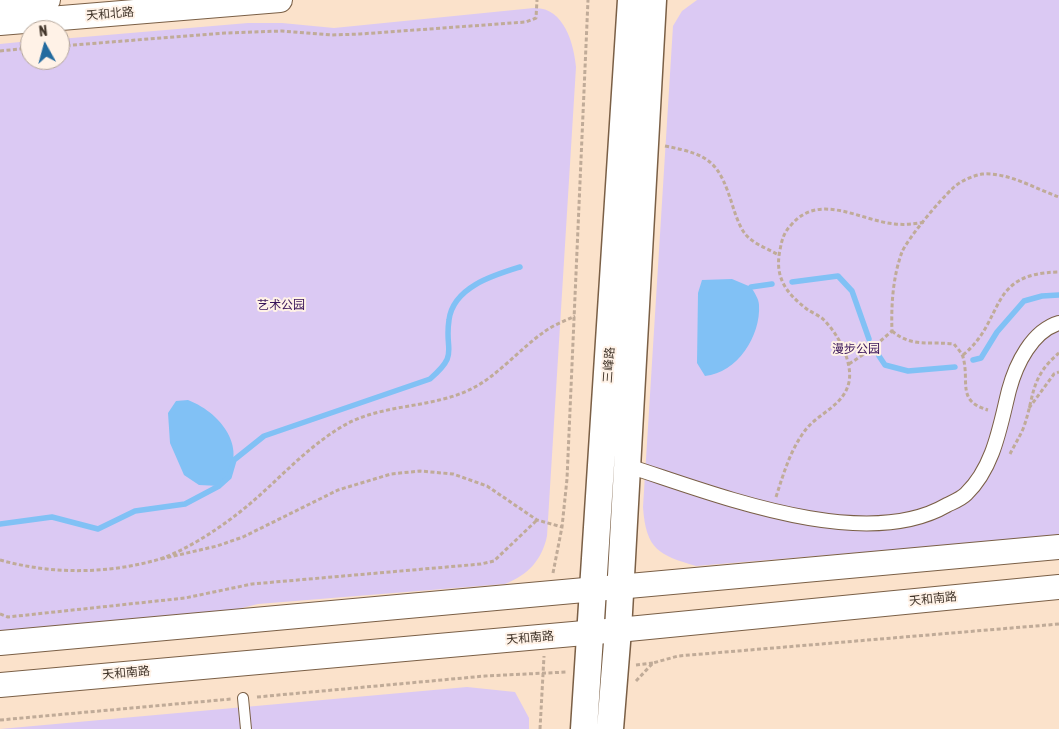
<!DOCTYPE html>
<meta charset="utf-8">
<style>
body{margin:0}
#map{position:relative;width:1059px;height:729px;overflow:hidden;background:#fbe2cb;font-family:"Asap Condensed",sans-serif}
canvas{display:block}
.north{position:absolute;left:20px;top:20px;width:50px;height:50px;box-sizing:border-box;background:#fff2e7;border:1px solid #b3a69b;border-radius:50%;rotate:353deg;font-size:14px;font-weight:700;line-height:20px;text-align:center;color:#42352a}
.north::after{content:'';display:block;margin:auto;width:18px;height:22px;background:#236b9f;clip-path:polygon(50% 0,100% 100%,50% 72%,0 100%)}
</style>
<div id="map">
<canvas width="1059" height="729"></canvas>
<div class="north">N</div>
</div>
<script>
const g = document.querySelector('canvas').getContext('2d');
g.lineJoin = 'round';
function paint(path, color) { g.fillStyle = color; g.fill(path, 'evenodd'); }
function trace(path, color, width, dash) { g.strokeStyle = color; g.lineWidth = width; g.lineCap = dash ? 'butt' : 'round'; g.setLineDash(dash || []); g.stroke(path); }
function drawText(font, color, halo, rows, align = 'center') {
  g.font = font + ' "Asap Condensed","Noto Sans SC",sans-serif'; g.lineWidth = 4; g.setLineDash([]); g.textBaseline = 'middle'; g.strokeStyle = halo; g.fillStyle = color; for (const [text, x, y, turn = 0] of rows) {
    g.save(); g.translate(x, y); g.rotate((+turn || 0) * Math.PI / 180); g.textAlign = isNaN(turn) ? turn : align; if (halo) g.strokeText(text, 0, 0); g.fillText(text, 0, 0); g.restore();
  }
}
paint(new Path2D(`
 M697,0H1059V536L696,566C659,555 646,550 643,507L673,26L682,11Z
 M534,8C564,7 574,44 576,67L547,536C542,560 528,575 505,584L258,604L193,620L0,637V44L30,41V60H60V39L248,23H282L334,28Z
 M467,687L515,692L529,718V729H0Z`), '#dbc9f3');
paint(new Path2D(`
 M732,279L751,287C754,292 759,299 759,305C761,336 737,373 705,376L697,363L698,293L702,280Z
 M188,400C224,414 252,454 219,486L199,485L184,475L170,443L168,413L176,401Z`), '#81c1f5');
trace(new Path2D(`
 M792,282L838,276L852,291L869,339
 M751,287L772,284
 M879,356L885,365L908,371L955,367
 M973,360L981,358L997,332L1024,301L1042,296L1059,295
 M0,524L52,517L98,529L135,511L185,504L219,486L229,477L234,460L264,436L430,379C460,353 444,352 449,320C453,287 494,275 520,267`), '#81c1f5', 5.5);
const service = new Path2D(`
 M243,698L246,729`);
const pedestrian = new Path2D(`
 M628,466C713,493 863,554 947,505C953,502 961,499 966,494C994,467 1000,426 1009,390C1016,364 1032,331 1059,323`);
const tertiary = new Path2D(`
 M0,4L48,0
 M0,23L280,0
 M0,643L1059,547
 M0,685L618,630L1059,587`);
const secondary = new Path2D(`
 M584,729L631,0
 M610,729L618,630L653,0`);
trace(service, '#7a5f46', 12);
trace(pedestrian, '#7a5f46', 16);
trace(tertiary, '#7a5f46', 26);
trace(secondary, '#7a5f46', 29);
trace(new Path2D(`
 M60,46L225,33L282,31L332,35L360,34L526,22L536,18L537,0
 M0,51L30,48
 M665,146C711,155 719,162 733,207C736,216 740,228 746,235C754,244 768,249 779,255
 M892,331C912,348 930,341 954,344C957,348 962,353 963,357C970,382 956,401 988,410
 M963,355C1006,320 986,273 1059,272
 M849,364L870,350L892,331C891,305 893,276 902,252C908,238 940,200 952,189C960,181 972,176 982,174C1008,172 1036,189 1059,197
 M1029,408L1054,374L1059,372
 M1010,454C1014,446 1019,438 1023,429C1035,397 1029,378 1059,353
 M776,497C784,472 791,448 807,428C821,412 844,405 849,382C853,362 838,334 824,320C820,316 813,313 808,310C787,294 774,278 780,250C782,239 784,232 792,224C820,192 861,221 895,224C905,225 915,224 925,222
 M161,559L217,546L243,537L338,490L391,474L420,471L453,474L487,486L537,520L562,527
 M0,560C50,574 103,574 153,561C180,554 214,532 236,515C273,487 302,450 343,426C382,403 433,409 473,388C496,377 522,347 544,332C553,325 565,321 575,316
 M553,573L562,527L567,479L588,0
 M0,614L8,617L185,598L252,584L481,564L494,561L537,520
 M636,665L653,663
 M636,681L653,663L678,656L1059,624
 M257,697L485,676L567,672
 M0,720L231,699
 M540,729L544,656`), '#c0ab98', 3, [4, 2.5]);
trace(service, '#fff', 10);
trace(pedestrian, '#fff', 14);
trace(tertiary, '#fff', 24);
trace(secondary, '#fff', 26);
drawText('12px', '#42352a', '#fff2e7', [
 ["天和北路",110,14,-5],
 ["三峰路",609,365,-86],
 ["天和南路",933,599,-6],
 ["天和南路",530,638,-5],
 ["天和南路",126,673,-5]
]);
drawText('12px', '#381358', '#fff2e7', [
 ["艺术公园",281,305],
 ["漫步公园",856,349]
]);
</script>
